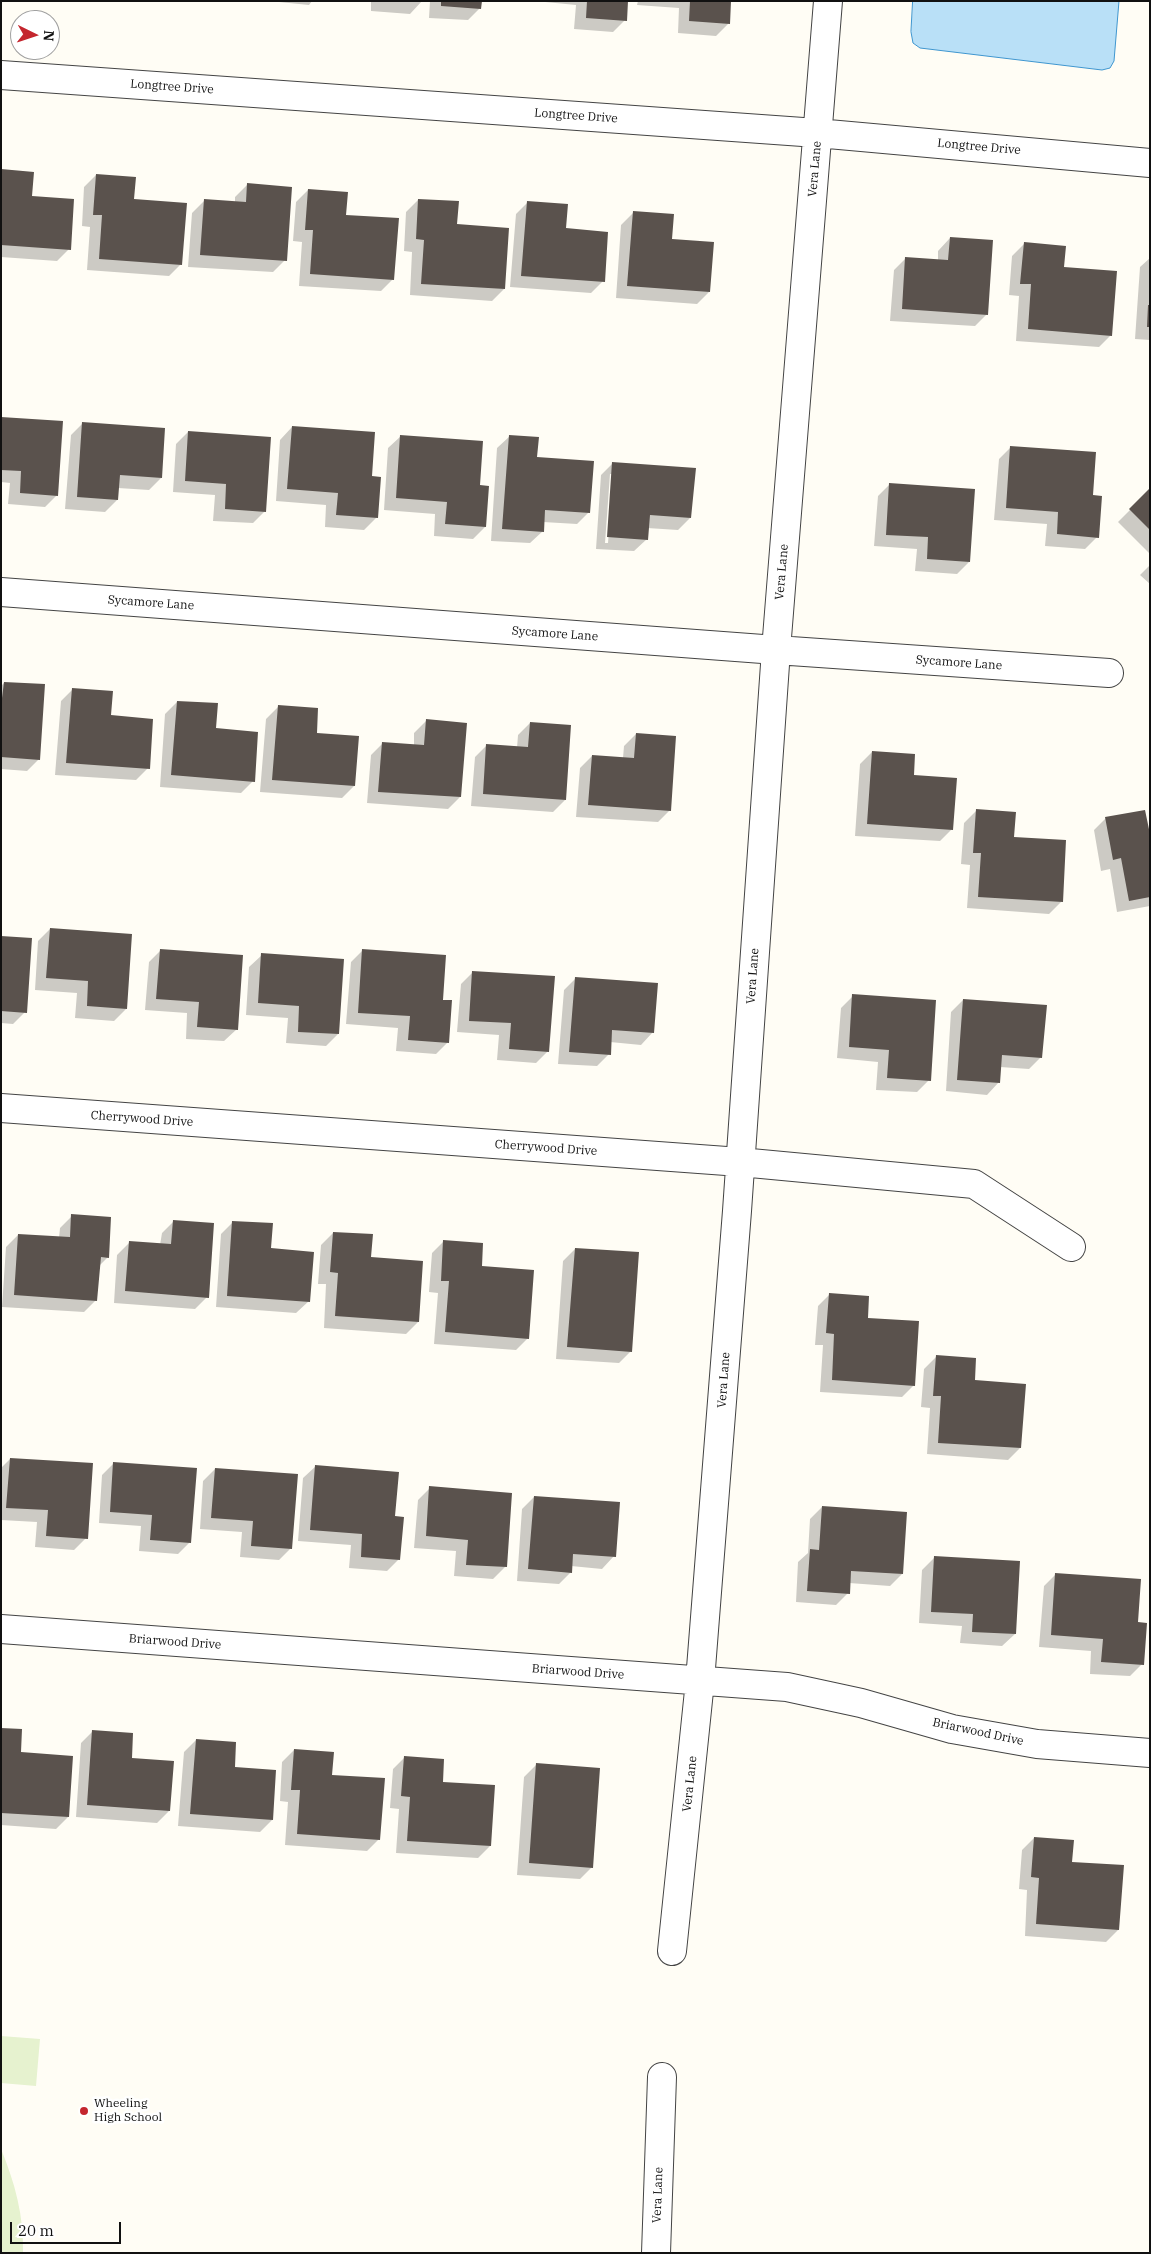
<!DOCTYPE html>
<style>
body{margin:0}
#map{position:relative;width:1151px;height:2254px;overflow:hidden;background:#fffdf5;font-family:"IBM Plex Serif",serif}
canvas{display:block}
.frame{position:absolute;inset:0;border:2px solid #111;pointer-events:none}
.north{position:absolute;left:10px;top:10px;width:50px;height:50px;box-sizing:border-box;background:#fff;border:1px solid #a0a0a0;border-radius:50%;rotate:94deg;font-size:14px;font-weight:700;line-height:20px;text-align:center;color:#111}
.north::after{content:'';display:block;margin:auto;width:18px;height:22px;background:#c4262e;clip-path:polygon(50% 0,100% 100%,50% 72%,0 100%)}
.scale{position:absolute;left:10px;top:2222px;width:111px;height:22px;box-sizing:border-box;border:2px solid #111;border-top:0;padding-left:6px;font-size:15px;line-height:18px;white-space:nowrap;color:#111;-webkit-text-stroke:4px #fff;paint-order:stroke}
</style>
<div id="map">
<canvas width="1151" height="2254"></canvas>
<div class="frame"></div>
<div class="north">N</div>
<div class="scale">20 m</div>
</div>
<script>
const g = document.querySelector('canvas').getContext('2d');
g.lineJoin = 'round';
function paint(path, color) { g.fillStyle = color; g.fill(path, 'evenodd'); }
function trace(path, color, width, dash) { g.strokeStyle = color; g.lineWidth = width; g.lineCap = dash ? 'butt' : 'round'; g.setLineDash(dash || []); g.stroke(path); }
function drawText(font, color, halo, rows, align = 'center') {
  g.font = font + ' "IBM Plex Serif",serif'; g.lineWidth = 5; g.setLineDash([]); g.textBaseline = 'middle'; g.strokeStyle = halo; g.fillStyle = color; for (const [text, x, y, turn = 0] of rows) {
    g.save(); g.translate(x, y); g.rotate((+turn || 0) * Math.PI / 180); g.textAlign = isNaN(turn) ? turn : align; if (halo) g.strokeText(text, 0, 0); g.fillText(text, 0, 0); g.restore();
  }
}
paint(new Path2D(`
 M1,2036L40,2039L36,2086L1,2083Z
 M1,2149C15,2183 24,2216 23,2253H1Z`), '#e6f2cf');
const water = new Path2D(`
 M913,1H1119L1114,61L1110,68L1102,70L920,48L913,43L911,32Z`);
paint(water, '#b9e0f7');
trace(water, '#3f96cf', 1);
paint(new Path2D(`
 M269,1H312L309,5Z
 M371,1H422L410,14L371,11Z
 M430,1H481L480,8L468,20L429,18Z
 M535,1H627L625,20L613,32L574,29L576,5Z
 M638,1H730L728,24L716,36L678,33L679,8L637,5Z
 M1,170L31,198L69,249L57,261L1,257Z
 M96,175L133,201L181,264L169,276L87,270L90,227L82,226L84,187Z
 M247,185L285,260L273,272L188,267L192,213L204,201L235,202V197Z
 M308,190L345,216L393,279L381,291L299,286L302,242L293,241L296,202Z
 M418,200L456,226L504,289L492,301L410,295L412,252L404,251L406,212Z
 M528,202L565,229L603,281L591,293L510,287L516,214Z
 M633,213L709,292L697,304L616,298L621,225Z
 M950,238L987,314L975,326L890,321L894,270L906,258L938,261V251Z
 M1024,244L1111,335L1099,347L1016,341L1019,296L1009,295L1012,256Z
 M1150,258V340L1135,339L1140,267Z
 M1,418L57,495L45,507L8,504L10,483L1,482Z
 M83,423L161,478L149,490L118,488L117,500L105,512L65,509L71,435Z
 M292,427L370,477L376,518L364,530L325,527L326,505L276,501L280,440Z
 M188,432L265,511L253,523L213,521L215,495L173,492L176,444Z
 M401,436L479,486L485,527L473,539L434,536L435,514L384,510L388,448Z
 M510,436L536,458L589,512L577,524L543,522V531L530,543L491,541L497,448Z
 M1011,447L1092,496L1097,537L1085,549L1045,546L1047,524L994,520L999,459Z
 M613,463L690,518L678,530L647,528V539L634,551L596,549L601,475ZM610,474H613L608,543H605Z
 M890,484L969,562L957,574L915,571L917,549L874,546L878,496Z
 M1150,490V554L1118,522Z
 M1150,565V584L1140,575Z
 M4,683L39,759L27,771L1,769V686Z
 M73,689L110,716L148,768L136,780L55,775L61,701Z
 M177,702L215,729L253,781L241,793L160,787L165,714Z
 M278,707L315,734L354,786L342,798L260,792L266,719Z
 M426,721L460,797L448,809L367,803L371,755L383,743L414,745V733Z
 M530,723L565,800L553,812L471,806L475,757L487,745L517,748L518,735Z
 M636,734L670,810L658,822L576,817L580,768L592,756L623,758L624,746Z
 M872,752L912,776L952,829L940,841L855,836L860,764Z
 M976,811L1061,902L1049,914L967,908L970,865L961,864L964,823Z
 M1106,818L1150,835V906L1117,912L1110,869L1101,871L1094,830Z
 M50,929L126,1009L114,1021L75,1018L77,993L35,990L38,941Z
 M1,937L25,1012L13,1024L1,1023Z
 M161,950L237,1029L224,1041L186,1039L187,1013L145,1010L149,962Z
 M363,950L442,1001L448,1042L436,1054L396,1051L398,1028L346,1024L351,962Z
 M262,955L338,1034L326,1046L286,1043L288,1018L246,1015L249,967Z
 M473,972L548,1051L536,1063L497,1060L499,1035L457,1032L461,984Z
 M576,978L653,1032L641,1045L610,1042L609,1054L597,1066L558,1064L564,990Z
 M853,996L929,1080L917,1092L876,1090L878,1062L837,1058L841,1008Z
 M963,1000L1041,1057L1029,1069L1000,1067L999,1082L987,1095L946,1091L951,1012Z
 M72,1216L108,1257L99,1266L96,1300L84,1312L2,1307L6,1247L18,1235L59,1238L60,1228Z
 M174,1221L207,1297L195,1309L114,1303L117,1255L129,1243L160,1245L162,1233Z
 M233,1222L270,1249L309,1301L296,1313L216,1307L221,1234Z
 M333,1233L370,1258L418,1322L406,1334L324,1328L326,1284H318L321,1245Z
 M444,1241L528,1338L516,1350L434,1344L438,1293L429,1292L432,1253Z
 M575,1249L631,1351L619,1363L556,1359L563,1261Z
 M830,1294L866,1319L914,1385L902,1397L820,1392L823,1345H815L818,1306Z
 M936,1357L973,1381L1020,1448L1008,1460L927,1454L930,1408L921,1407L924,1369Z
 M10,1459L86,1538L74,1550L35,1547L37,1522L1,1520V1468Z
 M114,1463L190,1542L178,1554L139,1551L141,1526L99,1523L102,1475Z
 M316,1466L394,1517L399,1559L387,1571L349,1568L351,1545L298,1541L303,1478Z
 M215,1469L291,1548L279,1560L240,1557L242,1532L200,1529L203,1481Z
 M430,1488L505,1567L493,1579L454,1576L456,1551L414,1548L418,1500Z
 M534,1497L614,1556L602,1569L571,1566V1572L559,1584L517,1581L522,1509Z
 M822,1507L902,1574L890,1586L849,1583L848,1593L836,1605L796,1602L798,1562L808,1553L810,1519Z
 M934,1558L1015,1634L1002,1646L960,1643L962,1626L919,1623L922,1570Z
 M1056,1574L1137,1623L1142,1664L1130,1676L1090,1674L1091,1651L1039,1647L1044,1586Z
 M1,1729L68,1817L56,1829L1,1825Z
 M93,1731L130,1759L169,1811L157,1823L76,1817L81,1743Z
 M196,1740L233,1768L272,1820L260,1832L178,1826L184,1752Z
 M294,1750L331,1776L379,1839L367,1851L285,1845L288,1802L280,1801L282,1762Z
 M405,1757L441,1783L494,1786L490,1846L478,1858L396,1853L399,1809L390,1808L393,1769Z
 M536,1765L592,1867L580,1879L517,1875L524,1777Z
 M1034,1838L1071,1863L1118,1930L1106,1942L1025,1936L1027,1890L1019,1889L1022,1850Z`), '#0003');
paint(new Path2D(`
 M441,1H482L481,9L441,6Z
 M587,1H628L627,21L586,18Z
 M690,1H731L730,24L689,21Z
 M1,169L34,172L32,196L74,199L71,250L1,245Z
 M96,174L136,177L134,199L187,203L182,265L99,259L102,215H93Z
 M247,183L292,187L287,261L200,255L204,199L246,202Z
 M308,189L348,192L346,215L399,218L394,280L310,274L313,230H305Z
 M418,199L459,201L457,224L509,228L505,289L421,284L424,240L416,239Z
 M527,201L568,204L566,228L608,232L605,282L521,276Z
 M633,211L674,214L672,239L714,242L710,292L627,286Z
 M950,237L993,240L988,315L902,309L905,257L948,260Z
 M1024,242L1066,246L1064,267L1117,271L1112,336L1028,329L1031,284H1020Z
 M1148,305H1150V327H1147Z
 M1,417L63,421L58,496L20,493L21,471L1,470Z
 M82,422L165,428L162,478L120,475L118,500L77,497Z
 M292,426L375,432L372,476L381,477L378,518L336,515L338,493L287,489Z
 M188,431L271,437L266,512L225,509L226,484L185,481Z
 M400,435L483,441L480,485L489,486L486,527L445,524L447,502L396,498Z
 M509,435L539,437L537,457L594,461L590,513L545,510L544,532L502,529Z
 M1010,446L1096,452L1093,495L1102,496L1099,538L1057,534L1058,512L1006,508Z
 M612,462L696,468L691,518L650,515L648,540L607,537Z
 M889,483L975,489L970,562L927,559L928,537L886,535Z
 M1150,488V530L1129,509Z
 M4,682L45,684L40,760L1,757V706Z
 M72,688L113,691L111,715L153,719L150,769L66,763Z
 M177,701L218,703L216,728L258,732L255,782L171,775Z
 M278,705L318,708L317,733L359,736L355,786L272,780Z
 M426,719L467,723L461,797L378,792L382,742L424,745Z
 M530,722L571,725L566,800L483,794L486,744L528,747Z
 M636,733L676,736L671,811L588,805L592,755L634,758Z
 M872,751L915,754L914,775L957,778L953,830L867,824Z
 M976,809L1016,812L1014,837L1066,840L1063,902L978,897L981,853H973Z
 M1145,810L1150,834V897L1129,901L1121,858L1113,860L1105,817Z
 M50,928L132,934L127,1009L87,1006L88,981L46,978Z
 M1,936L32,938L27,1013L1,1011Z
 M160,949L243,955L238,1030L197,1027L199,1002L156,999Z
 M362,949L446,955L443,1000H452L449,1043L408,1040L410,1016L358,1013Z
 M261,953L344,959L339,1034L298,1032L299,1006L258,1003Z
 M472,971L555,976L549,1052L509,1049L511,1023L469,1021Z
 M575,977L658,983L654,1033L612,1030L611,1055L569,1052Z
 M852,994L936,1000L931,1081L887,1078L889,1050L849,1047Z
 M963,999L1047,1005L1042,1058L1002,1055L1000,1083L957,1080Z
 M71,1214L111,1217L109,1258L101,1257L97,1301L14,1295L18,1234L70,1237Z
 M173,1220L214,1223L209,1298L125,1291L129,1241L171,1244Z
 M232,1221L273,1223L271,1248L314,1252L310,1302L227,1296Z
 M333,1232L373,1234L371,1257L423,1261L419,1322L335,1316L338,1273L330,1272Z
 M443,1240L483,1243L482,1266L534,1270L529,1339L445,1332L449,1281H441Z
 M575,1248L639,1252L632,1352L567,1347Z
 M829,1293L869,1296L868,1318L919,1321L915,1386L832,1380L834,1334L826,1333Z
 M936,1355L976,1358L975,1380L1026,1384L1021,1448L938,1443L941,1396H933Z
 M10,1458L93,1463L88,1539L46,1536L48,1510L6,1508Z
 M113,1462L197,1468L191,1543L150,1540L152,1515L110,1512Z
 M315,1465L399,1472L395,1516L404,1517L400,1560L361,1557L362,1534L310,1530Z
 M215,1468L298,1474L292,1549L251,1546L253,1521L211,1518Z
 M429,1486L512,1493L507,1567L466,1565L468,1540L426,1536Z
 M534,1496L620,1502L616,1557L573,1554L572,1573L528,1569Z
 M822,1506L907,1512L903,1574L851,1571L850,1594L807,1591L810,1549L819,1550Z
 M934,1556L1020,1561L1016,1634L972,1632L973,1614L931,1612Z
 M1055,1573L1141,1579L1138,1622L1147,1623L1144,1665L1101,1662L1103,1639L1051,1635Z
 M1,1728L22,1729L21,1752L73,1756L69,1817L1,1813Z
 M92,1730L133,1733L132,1758L174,1761L170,1811L87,1805Z
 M196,1739L236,1742L235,1767L276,1770L273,1820L190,1814Z
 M294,1749L334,1752L332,1775L385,1778L380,1840L297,1834L300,1790H291Z
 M404,1756L444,1759L443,1782L495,1785L491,1846L407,1841L410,1797L401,1796Z
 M536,1763L600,1768L593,1868L529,1863Z
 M1034,1837L1074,1840L1072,1862L1124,1865L1119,1930L1036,1924L1039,1878L1031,1877Z`), '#5a524d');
const street = new Path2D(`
 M1,75L817,133L1150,163
 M1,592L776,650L1109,673
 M1,1108L740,1162L974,1184L1071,1247
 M1,1629L787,1687L861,1703L952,1729L1037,1744L1150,1753
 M672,1951L700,1681L737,1211L776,650L828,1
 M656,2253L662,2077`);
trace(street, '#444', 30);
trace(street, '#fff', 28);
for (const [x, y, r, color] of [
 [84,2111,5,"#c4262e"]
]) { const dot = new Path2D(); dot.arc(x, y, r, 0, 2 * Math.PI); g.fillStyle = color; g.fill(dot); trace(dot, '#fff', 2); }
drawText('12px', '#111', '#fff', [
 ["Longtree Drive",172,87,4],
 ["Longtree Drive",576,116,4],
 ["Longtree Drive",979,147,5],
 ["Vera Lane",815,169,-85],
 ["Vera Lane",782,572,-85],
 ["Sycamore Lane",151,603,4],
 ["Sycamore Lane",555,634,4],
 ["Sycamore Lane",959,663,4],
 ["Vera Lane",753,976,-86],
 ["Cherrywood Drive",142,1119,4],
 ["Cherrywood Drive",546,1148,4],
 ["Vera Lane",724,1380,-86],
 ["Briarwood Drive",175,1642,4],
 ["Briarwood Drive",578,1672,4],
 ["Briarwood Drive",978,1732,12],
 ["Vera Lane",690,1784,-84],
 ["Vera Lane",658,2195,-88]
]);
drawText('12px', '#111', '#fff', [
 ["Wheeling",94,2104],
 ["High School",94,2118]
], 'left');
</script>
